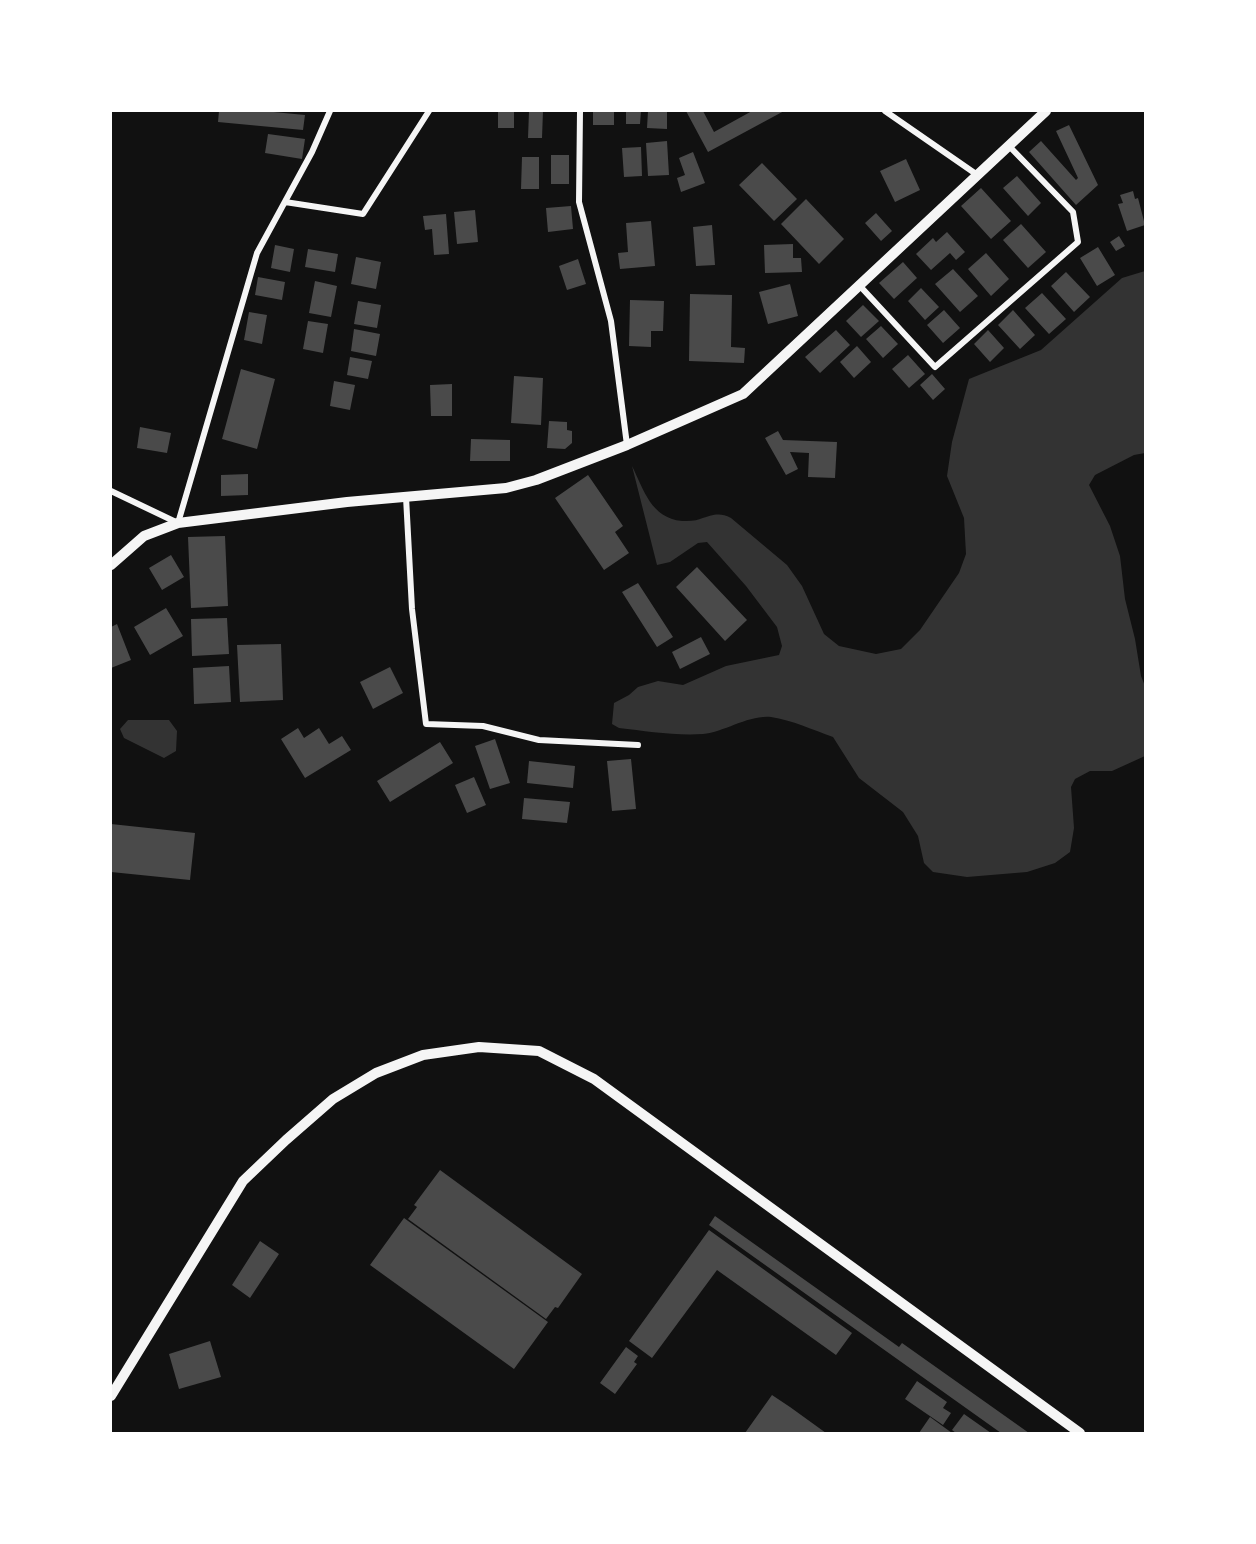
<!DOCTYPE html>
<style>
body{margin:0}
#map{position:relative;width:1256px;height:1544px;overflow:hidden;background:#111;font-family:Rubik,sans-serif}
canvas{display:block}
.frame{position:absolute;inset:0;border:112px solid #fff;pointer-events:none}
</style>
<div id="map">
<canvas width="1256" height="1544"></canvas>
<div class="frame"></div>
</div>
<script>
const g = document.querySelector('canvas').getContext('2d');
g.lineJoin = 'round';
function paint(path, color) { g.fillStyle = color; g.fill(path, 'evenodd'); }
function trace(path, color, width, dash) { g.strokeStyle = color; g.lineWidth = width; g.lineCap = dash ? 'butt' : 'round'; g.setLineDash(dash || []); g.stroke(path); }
paint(new Path2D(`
 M1145,271V453L1134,455L1095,475L1089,485L1110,526L1120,556L1125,599L1135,639L1141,676L1145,686V756L1112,771H1090L1075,779L1071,787L1074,828L1070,852L1055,863L1027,872L967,877L933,872L924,863L918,836L903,812L859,778L833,737C813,730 792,720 771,717C748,715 725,732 703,734C675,736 646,731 619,728L612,724L614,703L629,695L638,687L658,681L683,685L726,666L779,655L782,646L777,627L746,586L707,542L698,543L670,562L657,565L632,466C644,490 651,518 682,521C688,521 695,521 700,519C713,515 719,512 731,518L787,565L802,586L824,634L839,646L876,654L901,649L920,630L959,573L966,554L964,518L947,476L952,442L969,379L1041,350L1122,278Z
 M128,720H169L177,731L176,751L164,758L124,738L120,729Z`), '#333');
paint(new Path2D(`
 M219,111H263L305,115L303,130L218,122Z
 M498,111H514V128H498Z
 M529,111H543L542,138H528Z
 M593,111H614V125H593Z
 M626,111H641L640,124H626Z
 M648,111H667V129L647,128Z
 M686,111H703L714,132L752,111H784L708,152Z
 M1069,125L1098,185L1076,205L1029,152L1041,141L1076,180L1078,178L1056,131Z
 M268,134L305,139L302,159L265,153Z
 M667,141L669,175L648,176L646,143Z
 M641,147L642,176L624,177L622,148Z
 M693,152L705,183L681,192L677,178L685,175L679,158Z
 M551,155H569V184H551Z
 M522,157H539V189H521Z
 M906,159L920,190L895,202L880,171Z
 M762,163L797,199L774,221L739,185Z
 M1017,176L1041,203L1028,216L1003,188Z
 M981,188L1011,221L991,239L961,206Z
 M1133,191L1135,199L1138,198L1145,225L1127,231L1118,204L1123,203L1120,195Z
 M806,199L844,239L819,264L781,224Z
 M571,206L573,229L548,232L546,208Z
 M475,210L478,242L457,244L454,212Z
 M876,213L892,231L881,241L865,223Z
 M446,214L449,254L434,255L432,229L425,230L423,216Z
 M651,221L655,266L620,269L618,253L628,252L626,223Z
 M1021,224L1046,252L1028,268L1003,240Z
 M712,225L715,265L696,266L693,227Z
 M947,232L965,252L956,260L950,253L931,270L916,254L933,238L936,242Z
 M1119,236L1125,246L1116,251L1110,242Z
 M793,244V258H801L802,272L765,273L764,245Z
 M275,245L294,249L290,272L271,268Z
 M1098,247L1115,275L1097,286L1080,258Z
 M308,249L338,254L335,272L305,267Z
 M986,253L1009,279L991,296L968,269Z
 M356,257L381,262L376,289L351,284Z
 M578,259L586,284L567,290L559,266Z
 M903,262L917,278L894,299L879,283Z
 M953,269L978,296L960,312L935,284Z
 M1066,272L1090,297L1074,312L1051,286Z
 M258,277L285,282L282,300L255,295Z
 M315,281L337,286L331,317L309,313Z
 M790,284L798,316L768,324L759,292Z
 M921,288L939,307L925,320L908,301Z
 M1042,293L1066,319L1049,334L1025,308Z
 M690,294L732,295L731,347L745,348L744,363L689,361Z
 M630,300L664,301L663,331H651V347L629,346Z
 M358,301L381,305L377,328L354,324Z
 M863,305L879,321L861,337L846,321Z
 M944,310L960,328L943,343L927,325Z
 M1013,310L1035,335L1020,349L998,325Z
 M249,312L267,315L262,344L244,340Z
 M308,321L328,324L323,353L303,349Z
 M881,326L898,344L883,358L866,339Z
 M354,329L380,334L376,356L351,351Z
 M836,330L850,345L820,373L805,357Z
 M988,330L1004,348L990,362L974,344Z
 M857,346L871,362L854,378L840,362Z
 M908,355L925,374L909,388L892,369Z
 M350,357L372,361L368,379L347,375Z
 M241,369L275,379L257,449L222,439Z
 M932,374L945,389L933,400L920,385Z
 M514,376L543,378L541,425L511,423Z
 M334,381L355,385L350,410L330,406Z
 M452,384V416H431L430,385Z
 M549,421L567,422V430L572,431V443L565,449L547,448Z
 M140,427L171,433L167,453L137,448Z
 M778,431L783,440L837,442L835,478L808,477L809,453L790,452L798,469L786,475L765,438Z
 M471,439L510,440V461H470Z
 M248,474V495L221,496V475Z
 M588,475L623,526L615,532L629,553L604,570L555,498Z
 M225,536L228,606L191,608L188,537Z
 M171,555L184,577L162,590L149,568Z
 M697,567L747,620L725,641L676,587Z
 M638,583L673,637L657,647L622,592Z
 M166,608L183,636L150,655L134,627Z
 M227,618L229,654L192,656L191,619Z
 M117,624L131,660L111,668V627Z
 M701,637L710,654L680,669L672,652Z
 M281,644L283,700L240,702L237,645Z
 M229,666L231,702L194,704L193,668Z
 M390,667L403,693L373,709L360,682Z
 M298,728L304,738L319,728L329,744L342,736L351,750L305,778L281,739Z
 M495,739L510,783L490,789L475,746Z
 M440,742L453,763L390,802L377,781Z
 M631,759L636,809L612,811L607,761Z
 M529,761L575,766L573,788L527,783Z
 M474,777L486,805L467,813L455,785Z
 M524,798L570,802L567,823L522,819Z
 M111,824L195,833L190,880L111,872Z
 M440,1170L582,1274L558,1308L555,1307L546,1319L408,1219L417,1207L414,1205Z
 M715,1216L899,1347L902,1343L1029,1433H1001L709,1225Z
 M404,1218L548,1322L514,1369L370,1265Z
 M709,1230L852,1333L836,1355L717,1270L652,1358L629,1341Z
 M260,1241L279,1254L250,1298L232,1285Z
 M210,1341L221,1377L179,1389L169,1354Z
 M626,1347L638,1356L634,1362L637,1364L615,1394L600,1383Z
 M917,1381L947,1402L943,1408L951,1413L943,1425L905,1399Z
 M772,1395L790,1407L826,1433H745Z
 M964,1414L991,1433H956L952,1430Z
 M930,1417L952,1433H919Z`), '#4a4a4a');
trace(new Path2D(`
 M580,111L579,202L611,321L627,445
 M885,111L976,174
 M285,202L363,214L429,111
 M859,285L935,367L1078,242L1073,212L1008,145
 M111,491L178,523L257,253L312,152L330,111
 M406,497L412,609L426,724L483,726L539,740L638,745`), '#f5f5f5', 6);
trace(new Path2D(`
 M111,565L144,536L178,523L347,502L506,488L536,480L627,445L743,394L1046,111
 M111,1396L243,1181L286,1140L333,1099L376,1073L423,1055L479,1047L539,1051L594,1079L1080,1433`), '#f5f5f5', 10);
</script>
